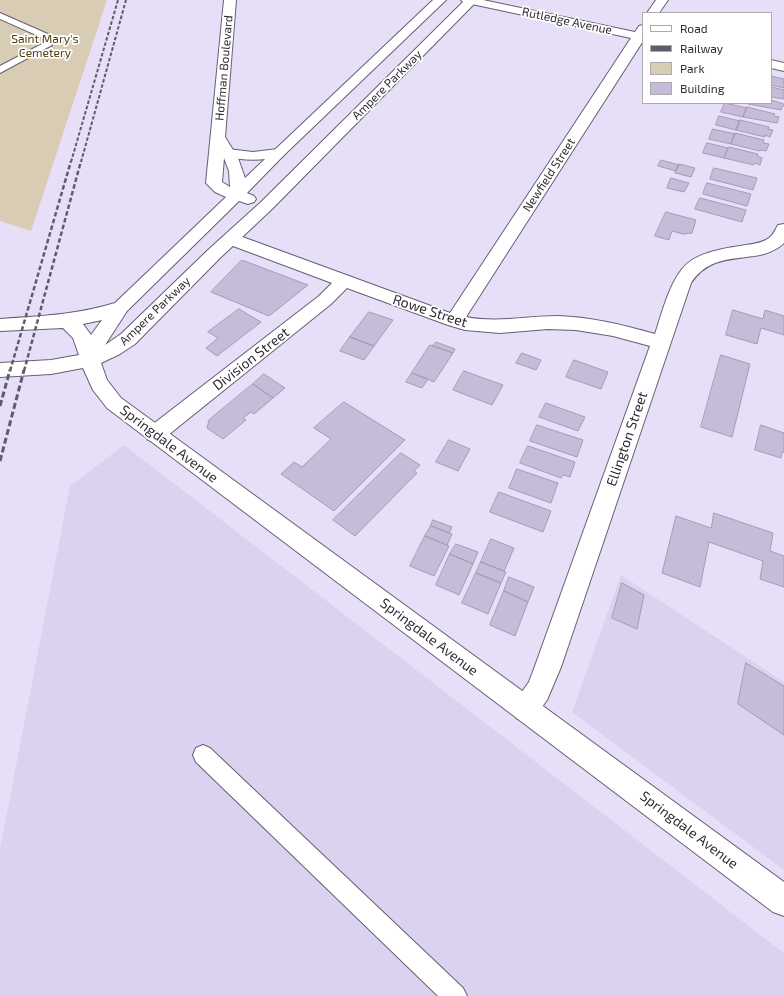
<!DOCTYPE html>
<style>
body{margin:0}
#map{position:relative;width:784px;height:996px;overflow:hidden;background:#e7dff7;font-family:"Exo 2",sans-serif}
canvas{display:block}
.legend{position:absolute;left:642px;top:12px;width:130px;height:92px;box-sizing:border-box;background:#fff;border:1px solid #acabae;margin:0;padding:5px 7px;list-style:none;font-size:12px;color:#2f2c35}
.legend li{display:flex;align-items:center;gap:8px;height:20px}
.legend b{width:20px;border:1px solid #acabae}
</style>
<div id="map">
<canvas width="784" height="996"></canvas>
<ul class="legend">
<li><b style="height:5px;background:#fff"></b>Road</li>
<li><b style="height:5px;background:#605c69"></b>Railway</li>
<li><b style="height:11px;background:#d9ccb5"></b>Park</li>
<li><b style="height:11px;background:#c6bcd9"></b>Building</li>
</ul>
</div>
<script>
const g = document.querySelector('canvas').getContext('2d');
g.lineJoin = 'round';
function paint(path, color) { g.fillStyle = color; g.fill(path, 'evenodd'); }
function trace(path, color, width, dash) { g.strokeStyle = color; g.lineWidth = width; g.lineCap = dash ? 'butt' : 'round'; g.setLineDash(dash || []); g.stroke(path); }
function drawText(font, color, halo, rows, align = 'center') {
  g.font = font + ' "Exo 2",sans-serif'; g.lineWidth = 3.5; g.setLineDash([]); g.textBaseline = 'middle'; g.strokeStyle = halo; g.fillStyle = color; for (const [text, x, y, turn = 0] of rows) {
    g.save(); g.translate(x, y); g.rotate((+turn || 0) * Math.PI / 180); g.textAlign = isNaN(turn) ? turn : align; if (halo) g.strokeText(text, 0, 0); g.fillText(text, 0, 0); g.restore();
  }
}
paint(new Path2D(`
 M124,445L784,953V996H0V849L70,486Z
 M621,575L784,682V870L572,712Z`), '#dbd2f0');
paint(new Path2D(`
 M0,0H107L31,231L0,221Z`), '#d9ccb5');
const building = new Path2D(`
 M771,76L784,79V88L771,85Z
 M771,87L784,90V99L771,97Z
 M771,100L784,104L781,110L748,104L749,103H771Z
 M725,103L747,108L743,117L721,112Z
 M747,107L775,114L774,116L779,117L777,123L743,117Z
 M719,116L740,121L736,130L716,125Z
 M740,120L769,127L768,129L773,130L770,137L765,135V137L736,130Z
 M713,129L735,134L731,144L709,139Z
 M735,133L764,140L763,143L769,144L766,151L761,150L760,151L731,144Z
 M707,143L728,148L724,158L703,153Z
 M729,147L758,154L757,156L762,158L760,165L755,163L754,165L724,158Z
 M661,160L679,165L676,171L658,166Z
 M679,164L695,168L691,177L675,173Z
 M714,168L757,178L753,190L710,179Z
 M671,178L689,183L684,192L667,188Z
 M707,183L751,194L747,206L703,194Z
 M700,198L746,210L742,222L695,209Z
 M666,212L696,220L692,233L683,234L672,231L669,240L655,236Z
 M242,260L308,285L269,316L211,292Z
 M239,309L261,322L217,356L206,348L218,338L208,332Z
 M733,310L763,319L765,310L784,316V335L761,328L757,344L726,335Z
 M369,312L393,320L374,346L350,337Z
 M350,337L374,346L364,360L340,351Z
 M436,342L455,349L453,353L433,346Z
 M430,345L453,353L434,382L412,373Z
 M522,353L541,360L536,370L516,363Z
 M721,355L750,364L732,437L701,427Z
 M574,360L608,372L601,389L566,377Z
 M464,371L503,385L492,405L453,390Z
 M412,373L428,379L422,388L406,382Z
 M264,374L285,388L273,398L253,384Z
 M253,384L273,398L254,414L251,412L243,418L246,420L223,439L207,428L209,420Z
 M344,402L405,440L334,511L281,474L294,462L302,467L331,439L314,428Z
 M546,403L585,417L578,431L539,417Z
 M537,425L583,440L577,457L530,441Z
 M761,425L784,433V452H782L781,458L755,450Z
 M449,440L470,449L458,471L436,462Z
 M528,446L575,462L570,477L563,475L561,478L520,463Z
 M401,453L420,465L414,471L417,473L355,536L333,520Z
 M517,469L558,483L551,503L509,488Z
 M499,492L551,511L543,532L490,512Z
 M714,513L773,533L770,551L784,556V587L760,579L763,561L709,542L700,587L662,573L676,516L711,528Z
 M433,520L452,527L449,533L431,526Z
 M431,526L452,534L447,545L425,536Z
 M425,536L449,546L434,576L410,566Z
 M491,539L514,548L504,571L481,562Z
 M456,544L478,552L473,564L450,554Z
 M450,554L473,564L459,595L436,585Z
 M481,562L506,572L501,583L476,573Z
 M476,573L501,583L488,614L462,603Z
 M509,577L534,587L528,602L504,591Z
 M622,583L644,595L637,629L612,618Z
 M504,591L528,602L515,636L490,625Z
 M746,663L784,686V735L738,704Z`);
paint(building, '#c6bcd9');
trace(building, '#a39cb2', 1);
const service = new Path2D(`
 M0,13L50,35L52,45L0,73V66L42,44L43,38L0,19Z
 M203,745L210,748L463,988L467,996H438L196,762L193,755L196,748Z`);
const minor = new Path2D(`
 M461,0H483L635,32L639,26L643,25V41L466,317C497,323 527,316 558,316C591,317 623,325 655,334C662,313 668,287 682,269C695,253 720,249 740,246C750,244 761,244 769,238C774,234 775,230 778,225L784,224V243C758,268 716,245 691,283L561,667L547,700L534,718L525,722L516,718L512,709L516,700L529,682L535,666L650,346L613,336L576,330L548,329L500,333L465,330L448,325L347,288L331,304L162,440L155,442L148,440L145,434L148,428L319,296L332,283L225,243L223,239L225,235L231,234L237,235L450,313L631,38L467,3L463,2Z
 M656,0H668L659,13H647Z
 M771,60L784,63V71L771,68Z
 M228,149L253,152L278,149L283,150L285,153L283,156C263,161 243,161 223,156L221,153L223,150Z`);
const tertiary = new Path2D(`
 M224,0H236L225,137L238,158L245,178L433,0H446L283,156L247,193L254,196L256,199L254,202L248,204L239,201L127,311L105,345L121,334L208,250L261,202L465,0H478L273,208L220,258L135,344L120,354L101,363L107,380L121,398L784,882V916L773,912L107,408L93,390L83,368L51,374L0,377V363L51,360L79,355L73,338L63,328L0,331V319C40,316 76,315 115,303L226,197L215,192L206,183ZM224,158L229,171L230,187L222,182ZM102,320L91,335L83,324Z`);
trace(service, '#665e73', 2);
trace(minor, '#665e73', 2);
trace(tertiary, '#665e73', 2);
paint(service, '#fff');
paint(minor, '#fff');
paint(tertiary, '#fff');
trace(new Path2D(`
 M71,162L118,0
 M81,162L126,0`), '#605c69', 2, [3.5, 2]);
trace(new Path2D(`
 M10,371L71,161
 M24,371L81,161`), '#605c69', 2.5, [4.5, 2.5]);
trace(new Path2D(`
 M0,406L10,370
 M0,461L24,370`), '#605c69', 3, [6, 3]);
drawText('12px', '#2f2c35', '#fff', [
 ["Rutledge Avenue",567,21,12],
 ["Hoffman Boulevard",224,68,-85],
 ["Ampere Parkway",387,85,-45],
 ["Newfield Street",549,175,-57],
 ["Ampere Parkway",155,311,-44]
]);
drawText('12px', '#523b07', '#fff', [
 ["Saint Mary's",45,39],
 ["Cemetery",45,53]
]);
drawText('14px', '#2f2c35', '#fff', [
 ["Rowe Street",430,311,18],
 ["Division Street",251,359,-38],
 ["Ellington Street",627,439,-71],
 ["Springdale Avenue",169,444,37],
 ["Springdale Avenue",429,637,37],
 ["Springdale Avenue",689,830,37]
]);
</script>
